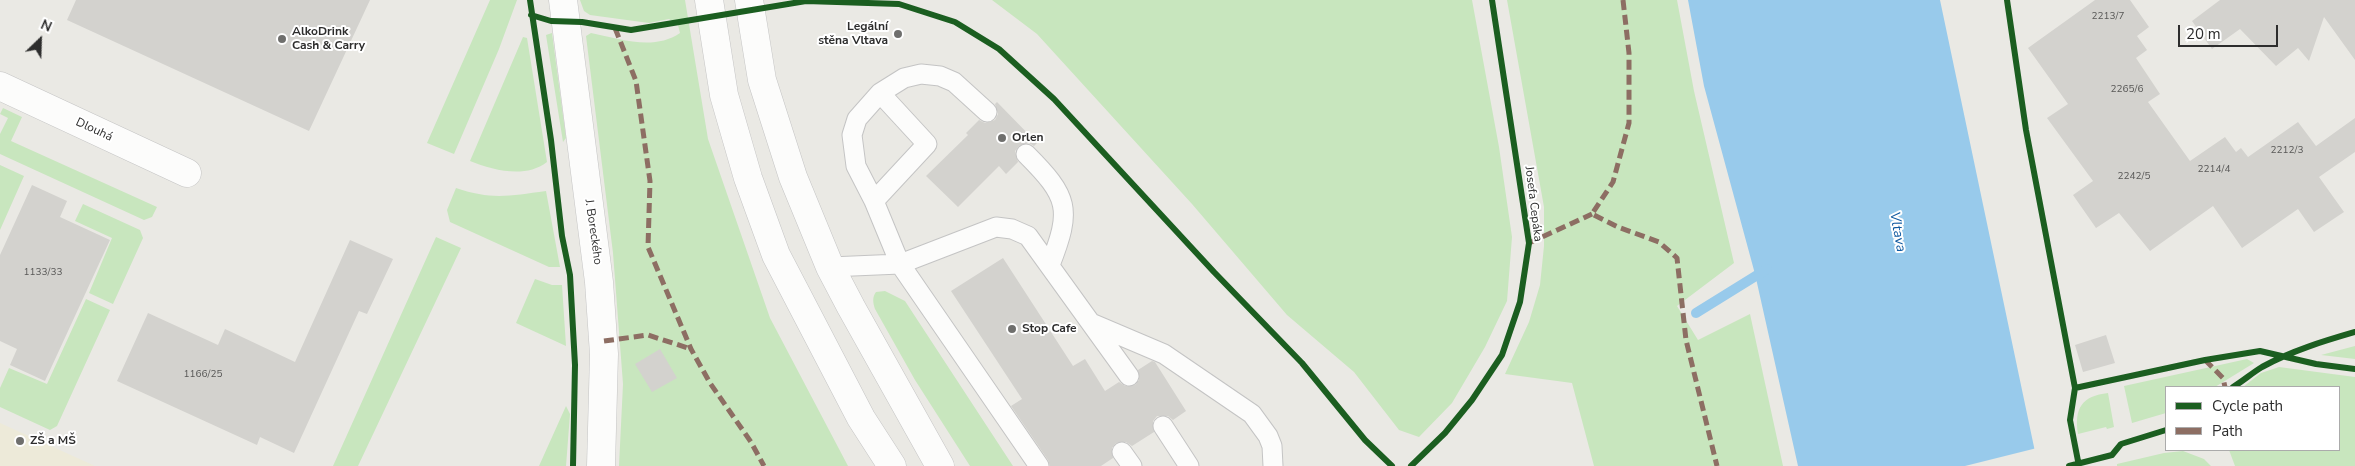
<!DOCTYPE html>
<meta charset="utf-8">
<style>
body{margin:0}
#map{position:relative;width:2355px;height:466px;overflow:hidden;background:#eae9e4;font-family:"Nunito Sans",sans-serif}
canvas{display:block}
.legend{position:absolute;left:2165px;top:386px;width:175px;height:65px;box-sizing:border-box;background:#fff;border:1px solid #ababab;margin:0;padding:6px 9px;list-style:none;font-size:15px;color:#2d2d2d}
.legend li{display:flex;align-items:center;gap:10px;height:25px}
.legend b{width:25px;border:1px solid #ababab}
.north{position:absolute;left:15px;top:15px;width:50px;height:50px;-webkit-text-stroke:4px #fff;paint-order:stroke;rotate:24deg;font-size:14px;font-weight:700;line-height:20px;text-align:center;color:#2d2d2d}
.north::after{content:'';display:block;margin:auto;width:18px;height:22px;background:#2d2d2d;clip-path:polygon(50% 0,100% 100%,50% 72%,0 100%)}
.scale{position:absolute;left:2178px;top:25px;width:100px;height:22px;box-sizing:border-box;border:2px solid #2d2d2d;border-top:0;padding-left:6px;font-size:15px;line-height:18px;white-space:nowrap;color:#2d2d2d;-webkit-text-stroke:4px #fff;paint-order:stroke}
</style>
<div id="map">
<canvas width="2355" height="466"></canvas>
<ul class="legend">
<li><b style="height:6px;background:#1b5e20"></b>Cycle path</li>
<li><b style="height:6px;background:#8d6e63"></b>Path</li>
</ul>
<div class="north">N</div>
<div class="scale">20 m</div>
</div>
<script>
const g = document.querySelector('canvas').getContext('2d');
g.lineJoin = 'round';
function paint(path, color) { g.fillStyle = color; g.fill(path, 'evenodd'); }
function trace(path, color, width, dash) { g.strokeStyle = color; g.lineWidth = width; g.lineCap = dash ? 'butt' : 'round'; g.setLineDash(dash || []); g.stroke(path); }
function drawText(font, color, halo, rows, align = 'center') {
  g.font = font + ' "Nunito Sans",sans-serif'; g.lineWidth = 4; g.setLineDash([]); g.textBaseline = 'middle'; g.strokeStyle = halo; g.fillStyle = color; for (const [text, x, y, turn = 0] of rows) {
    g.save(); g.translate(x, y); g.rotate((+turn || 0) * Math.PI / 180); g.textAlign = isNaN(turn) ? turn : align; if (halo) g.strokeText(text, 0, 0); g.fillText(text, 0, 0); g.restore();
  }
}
paint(new Path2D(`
 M0,423L95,466H0Z`), '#edead9');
paint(new Path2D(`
 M490,0H517L499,49L454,154L427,143Z
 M580,0H685L708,139L770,318L848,466H619L623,384L613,253L586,36L591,33C620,39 654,51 680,33L678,25L669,19L649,23L590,15L584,11Z
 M992,0H1472L1499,147L1512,237L1507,301L1485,347L1452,403L1419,437L1399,430L1354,372L1287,315L1192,204L1037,34Z
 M1507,0H1677L1694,91L1734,263L1677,306L1698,340L1750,314L1783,466H1594L1572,383L1505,374L1529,322L1540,285L1544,246V207Z
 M552,33L566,138L563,142L546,35Z
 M523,37L527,38L547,162C525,179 493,170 470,161Z
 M3,108L22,117L11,141L157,207L152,217L144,220L0,154V134L8,118L0,114Z
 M0,165L24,176L0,230Z
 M456,188C491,200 509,196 546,191L560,267H549L450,222L447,210Z
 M83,204L140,230L143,238L113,304L89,293L112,238L75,221Z
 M436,237L461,248L358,466H333Z
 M535,279L552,285H562L566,346L516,323Z
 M885,291L905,301L1013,466H970L915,380L875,309C873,303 872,297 876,292Z
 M86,299L110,310L57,426L50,430L0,407V388L9,368L47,384Z
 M2355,346V359L2321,355Z
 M2247,359L2254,363L2215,387H2166V413L2132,423L2124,386Z
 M2279,367L2355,377V466H2235L2229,450H2339V387H2243L2261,373Z
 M2108,393L2114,427L2107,429L2106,427L2078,434C2074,408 2082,396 2108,393Z
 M566,406L570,414L566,466H539Z
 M2183,451L2204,459L2211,466H2117V464L2164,453Z`), '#c8e6be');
paint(new Path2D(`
 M1688,0H1940L2038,466H1798L1755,274L1704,86Z`), '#98caeb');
paint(new Path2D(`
 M2037,448L2040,466H1965Z`), '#eae9e4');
trace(new Path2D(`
 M1696,313L1767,269`), '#98caeb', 10);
paint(new Path2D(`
 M76,0H370L309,131L67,20Z
 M2095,0H2130L2149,27L2137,36L2147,50L2136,58L2160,94L2148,102L2190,161L2225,137L2236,152L2241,148L2248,157L2298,122L2316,146L2355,118V152L2319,177L2344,212L2314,232L2298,209L2242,248L2213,206L2150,251L2119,213L2096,228L2073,195L2093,181L2047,118L2068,104L2028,48Z
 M2220,0H2355V60L2324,17L2309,61L2298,48L2276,66L2240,29L2212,49L2192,21Z
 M997,102L1037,143L1034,146L1029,143L1019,146L1015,151L1018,162L1006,174L999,166L958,207L926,176L968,135L966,133L979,120L985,123L995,120L998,114L995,104Z
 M32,185L67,201L60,217L110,240L45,381L10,365L17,349L0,341V255Z
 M350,240L393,259L367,314L359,311L294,453L260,437L257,445L117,381L148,313L218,345L225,329L295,362Z
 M1003,258L1073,366L1085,359L1105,391L1119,382L1125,386L1135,385L1139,380L1138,370L1152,361L1155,362L1186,411L1173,420L1168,416H1157L1153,421L1154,432L1132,446L1126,442L1116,443L1112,448L1113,458L1101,466H1050L1048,460L1011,406L1022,399L951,291Z
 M2106,335L2115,363L2083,372L2075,345Z
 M660,349L677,378L652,392L635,364Z`), '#d3d2ce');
const lane = new Path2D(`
 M987,112L954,82L940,76L921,74L904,78L880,93L857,119L852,135L856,166L874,201L900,264L1039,466
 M1026,154C1069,197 1072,209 1050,265
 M874,201L927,144L880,93
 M830,267L900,264L996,227L1012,229L1028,236L1129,376
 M1091,323L1164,354L1252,414L1268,436L1272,446L1273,466
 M1163,426L1189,466
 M1122,452L1132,466`);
const street = new Path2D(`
 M563,0L599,282L604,354L601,466
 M0,86L187,173`);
const secondary = new Path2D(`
 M709,0L724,95L748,178L776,255L861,418L892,466
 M749,0L762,80L793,177L830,267L851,307L940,466`);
trace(lane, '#c4c4c4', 21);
trace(street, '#c4c4c4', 29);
trace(secondary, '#c4c4c4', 29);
trace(lane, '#fcfcfb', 19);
trace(street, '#fcfcfb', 28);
trace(secondary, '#fcfcfb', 28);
trace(new Path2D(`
 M1623,0L1629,53V123L1613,182L1592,214L1618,227L1659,242L1677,258L1686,340L1717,466
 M615,28L636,81L650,181L648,247L691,349L710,383L751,442L764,466
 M1529,243L1592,214
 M604,341L648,335L691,349
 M2205,360L2223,378L2225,387`), '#8d6e63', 5, [10, 5]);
trace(new Path2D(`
 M530,0L551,140L562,236L570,275L575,365L573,466
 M2007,0L2026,130L2075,388L2070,420L2079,466
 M531,15L551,21L582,22L631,30L806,1L899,4L955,22L999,49L1054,99L1214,272L1302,363L1365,440L1392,466
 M2233,387C2243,381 2252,373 2262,367C2291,351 2324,341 2355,332
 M2075,388L2205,360L2260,351L2316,364L2355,369
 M1411,466L1445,433L1472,400L1502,355L1520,302L1529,243L1492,0
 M2069,466L2112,455L2121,444L2166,430`), '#1b5e20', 6);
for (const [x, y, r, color] of [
 [898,34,5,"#6f6f6d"],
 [282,39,5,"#6f6f6d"],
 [1002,138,5,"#6f6f6d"],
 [1012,329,5,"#6f6f6d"],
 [20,441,5,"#6f6f6d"]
]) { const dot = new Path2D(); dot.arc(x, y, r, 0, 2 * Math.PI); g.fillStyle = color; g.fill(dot); trace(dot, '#fff', 2); }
drawText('10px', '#575756', null, [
 ["2213/7",2108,17],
 ["2265/6",2127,90],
 ["2212/3",2287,151],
 ["2214/4",2214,170],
 ["2242/5",2134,177],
 ["1133/33",43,273],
 ["1166/25",203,375]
]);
drawText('bold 12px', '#2d2d2d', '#fff', [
 ["Legální",888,27,"right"],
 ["stěna Vltava",888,41,"right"],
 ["AlkoDrink",292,32],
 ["Cash & Carry",292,46],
 ["Orlen",1012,138],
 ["Stop Cafe",1022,329],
 ["ZŠ a MŠ",30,441]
], 'left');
drawText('12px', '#2d2d2d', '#fff', [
 ["Dlouhá",94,130,25],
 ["Josefa Cepáka",1533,204,83],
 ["J. Boreckého",593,232,82]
]);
drawText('italic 14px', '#0f59a0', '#fff', [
 ["Vltava",1897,232,80]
]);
</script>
